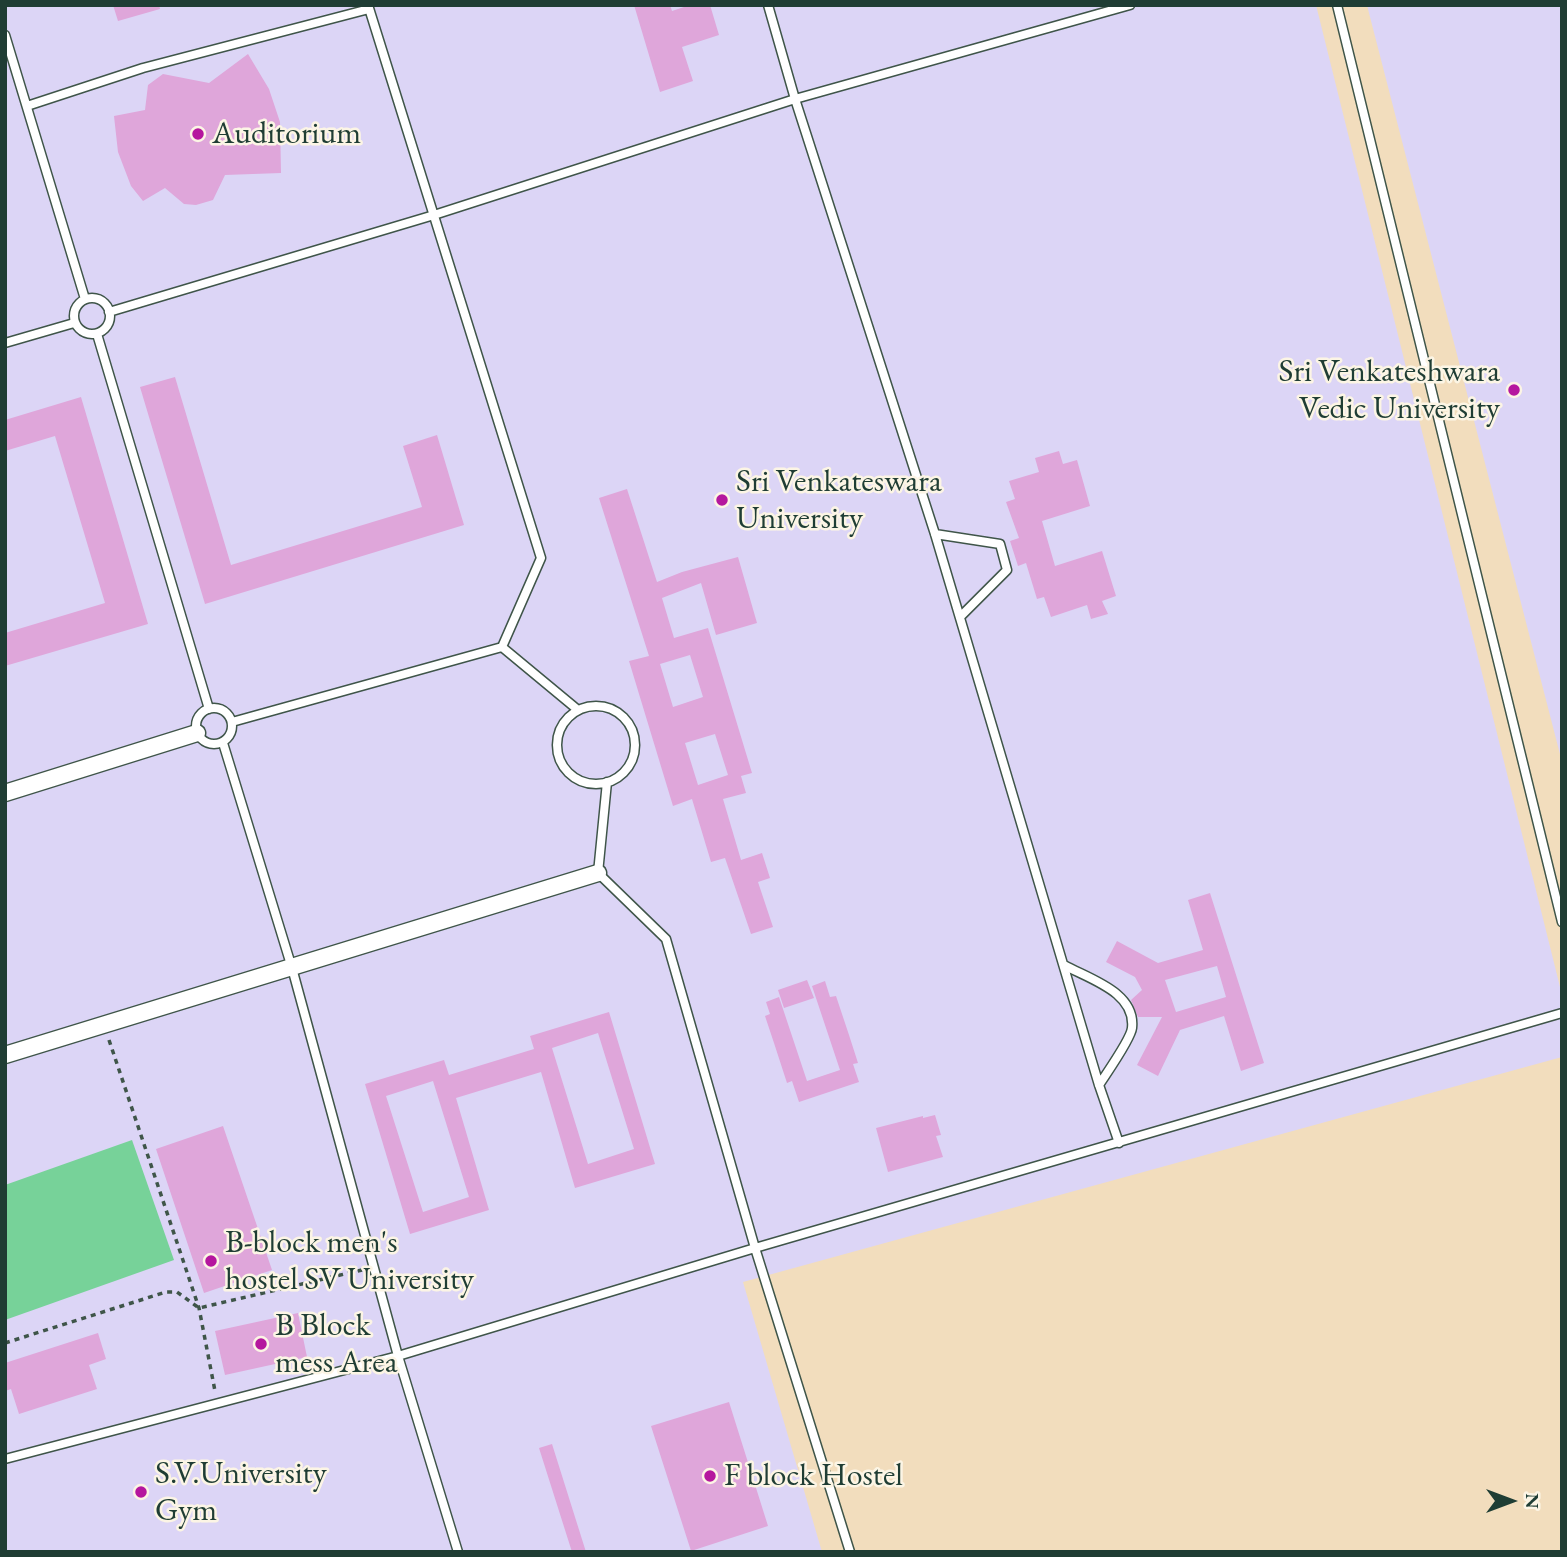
<!DOCTYPE html>
<style>
body{margin:0}
#map{position:relative;width:1567px;height:1557px;overflow:hidden;background:#f2ddbd;font-family:"EB Garamond",serif}
canvas{display:block}
.frame{position:absolute;inset:0;border:7px solid #1f3d34;pointer-events:none}
.north{position:absolute;left:1476px;top:1466px;width:70px;height:70px;-webkit-text-stroke:5px #fcf5e5;paint-order:stroke;rotate:90deg;font-size:19px;font-weight:700;line-height:28px;text-align:center;color:#1f3d34}
.north::after{content:'';display:block;margin:auto;width:24px;height:32px;background:#1f3d34;clip-path:polygon(50% 0,100% 100%,50% 72%,0 100%)}
</style>
<div id="map">
<canvas width="1567" height="1557"></canvas>
<div class="frame"></div>
<div class="north">N</div>
</div>
<script>
const g = document.querySelector('canvas').getContext('2d');
g.lineJoin = 'round';
function paint(path, color) { g.fillStyle = color; g.fill(path, 'evenodd'); }
function trace(path, color, width, dash) { g.strokeStyle = color; g.lineWidth = width; g.lineCap = dash ? 'butt' : 'round'; g.setLineDash(dash || []); g.stroke(path); }
function drawText(font, color, halo, rows, align = 'center') {
  g.font = font + ' "EB Garamond",serif'; g.lineWidth = 5; g.setLineDash([]); g.textBaseline = 'middle'; g.strokeStyle = halo; g.fillStyle = color; for (const [text, x, y, turn = 0] of rows) {
    g.save(); g.translate(x, y); g.rotate((+turn || 0) * Math.PI / 180); g.textAlign = isNaN(turn) ? turn : align; if (halo) g.strokeText(text, 0, 0); g.fillText(text, 0, 0); g.restore();
  }
}
paint(new Path2D(`
 M5,5H1316L1562,995V1057L743,1282L822,1552H5Z
 M1367,5H1562V762L1370,17Z`), '#dcd5f6');
paint(new Path2D(`
 M132,1140L174,1260L5,1320V1185Z`), '#77d299');
paint(new Path2D(`
 M113,5H159L160,9L118,21Z
 M634,5H670L672,11L690,5H710L719,35L682,47L693,81L660,92Z
 M248,54L269,89L280,122L281,173L225,175L213,200L196,205L184,204L165,188L143,201L131,186L118,152L114,116L145,110L148,85L163,74L209,83Z
 M175,377L231,565L422,507L403,446L437,435L464,525L205,604L140,387Z
 M81,397L148,624L5,666V633L105,603L55,436L5,451V420Z
 M1059,451L1063,464L1077,460L1090,506L1042,521L1055,566L1102,551L1116,596L1102,601L1108,614L1091,619L1087,605L1051,617L1044,597L1037,599L1026,563L1018,566L1010,541L1019,538L1006,502L1015,499L1009,481L1039,472L1035,458Z
 M627,489L657,582L682,572L738,557L757,623L716,635L701,583L662,598L674,638L708,628L752,773L741,776L746,793L723,799L741,860L762,853L770,878L758,882L773,927L751,934L725,858L711,862L692,799L673,806L629,661L649,656L599,498ZM690,655L703,697L673,707L660,664ZM715,734L728,775L698,785L685,743Z
 M1210,893L1264,1063L1241,1071L1224,1016L1180,1030L1158,1076L1137,1065L1162,1017H1138L1131,1000L1142,990L1135,977L1106,962L1117,941L1158,963L1203,950L1188,900ZM1217,966L1226,997L1176,1012L1165,980Z
 M807,980L814,998L784,1008L778,990Z
 M825,981L830,997L836,996L849,1035L858,1063L853,1064L859,1082L799,1102L792,1081L787,1083L774,1043L765,1016L770,1014L766,1002L779,997L807,1081L840,1070L812,986Z
 M609,1012L655,1164L575,1188L541,1072L456,1098L489,1210L410,1234L365,1084L444,1060L449,1075L534,1049L530,1036ZM598,1033L634,1149L588,1164L552,1048ZM433,1081L469,1197L423,1212L386,1096Z
 M935,1115L941,1135L936,1136L943,1157L888,1172L876,1128L923,1116V1118Z
 M223,1126L272,1270L204,1293L156,1149Z
 M298,1313L307,1357L225,1375L215,1331Z
 M98,1333L106,1359L89,1365L97,1389L19,1414L11,1389L5,1391V1363Z
 M729,1402L768,1526L691,1551L651,1426Z
 M552,1444L586,1552H572L539,1448Z`), '#dfa6da');
const service = new Path2D(`
 M768,5L795,99L935,534L1099,1085L1119,1143
 M1337,5L1562,922
 M5,35L85,299
 M27,106L143,68L369,9
 M74 316a18 18 0 1 1 36 0a18 18 0 1 1-36 0Z
 M109,312L434,215L795,99L1130,5
 M97,334L209,709
 M5,343L74,323
 M935,534L1000,544L1007,570L960,617
 M502,647L578,710
 M557 745a39 39 0 1 1 78 0a39 39 0 1 1-78 0Z
 M196 726a18 18 0 1 1 36 0a18 18 0 1 1-36 0Z
 M232,722L502,647L541,558L368,5
 M223,743L292,968L398,1356L458,1552
 M607,782L598,873L666,939L755,1248L850,1552
 M1064,965C1089,979 1136,992 1132,1028C1131,1039 1106,1074 1099,1085
 M5,1459L398,1356L755,1248L1562,1013`);
const minor = new Path2D(`
 M5,793L197,733
 M5,1055L598,873`);
trace(service, '#3f5549', 11);
trace(minor, '#3f5549', 19);
trace(new Path2D(`
 M109,1040L199,1308L215,1391
 M5,1343L166,1292H177L199,1308L362,1270`), '#3f5549', 3.5, [5, 5]);
trace(service, '#fff', 8);
trace(minor, '#fff', 16);
for (const [x, y, r, color] of [
 [198,134,7,"#b5179e"],
 [1514,390,7,"#b5179e"],
 [722,500,7,"#b5179e"],
 [211,1261,7,"#b5179e"],
 [261,1344,7,"#b5179e"],
 [710,1476,7,"#b5179e"],
 [141,1492,7,"#b5179e"]
]) { const dot = new Path2D(); dot.arc(x, y, r, 0, 2 * Math.PI); g.fillStyle = color; g.fill(dot); trace(dot, '#fcf5e5', 2.5); }
drawText('32px', '#1f3d34', '#fcf5e5', [
 ["Auditorium",212,134],
 ["Sri Venkateshwara",1500,372,"right"],
 ["Vedic University",1500,409,"right"],
 ["Sri Venkateswara",736,482],
 ["University",736,519],
 ["B-block men's",225,1243],
 ["hostel SV University",225,1280],
 ["B Block",275,1326],
 ["mess Area",275,1363],
 ["S.V.University",155,1474],
 ["Gym",155,1511],
 ["F block Hostel",724,1476]
], 'left');
</script>
